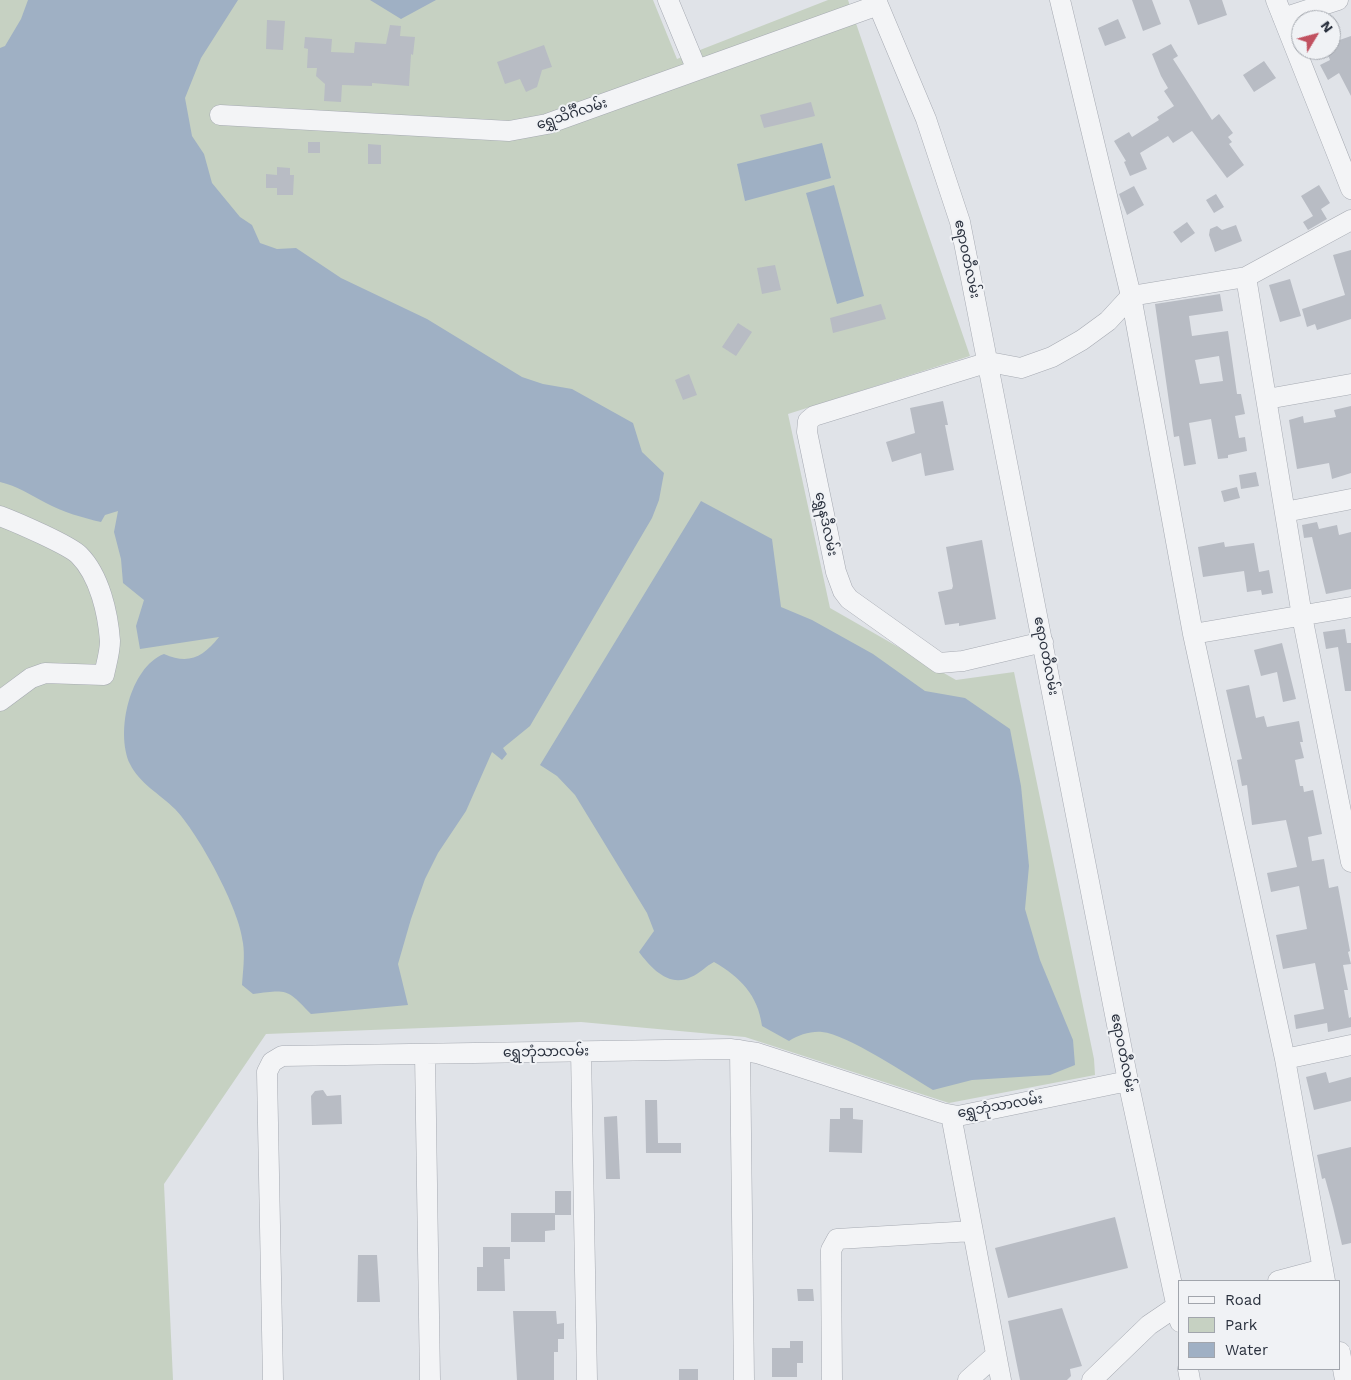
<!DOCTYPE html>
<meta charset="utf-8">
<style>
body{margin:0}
#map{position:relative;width:1351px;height:1380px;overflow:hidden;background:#e0e3e8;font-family:"Work Sans",sans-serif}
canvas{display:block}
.legend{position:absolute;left:1178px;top:1280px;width:162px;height:90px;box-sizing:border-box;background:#f0f2f5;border:1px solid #a1a5ac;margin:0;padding:6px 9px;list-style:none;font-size:15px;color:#2a313e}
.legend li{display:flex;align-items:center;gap:10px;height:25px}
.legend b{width:25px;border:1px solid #a1a5ac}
.north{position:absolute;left:1291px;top:10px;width:50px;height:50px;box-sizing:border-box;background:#f0f2f5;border:1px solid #a1a5ac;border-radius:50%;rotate:53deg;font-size:14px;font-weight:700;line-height:20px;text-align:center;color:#2a313e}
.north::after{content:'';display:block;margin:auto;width:18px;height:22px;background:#c15160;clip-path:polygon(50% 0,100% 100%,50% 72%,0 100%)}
</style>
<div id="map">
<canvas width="1351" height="1380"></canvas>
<ul class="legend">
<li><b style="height:6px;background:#f3f4f6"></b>Road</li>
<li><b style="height:14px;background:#c6d1c2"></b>Park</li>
<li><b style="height:14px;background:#9fb0c4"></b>Water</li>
</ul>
<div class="north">N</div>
</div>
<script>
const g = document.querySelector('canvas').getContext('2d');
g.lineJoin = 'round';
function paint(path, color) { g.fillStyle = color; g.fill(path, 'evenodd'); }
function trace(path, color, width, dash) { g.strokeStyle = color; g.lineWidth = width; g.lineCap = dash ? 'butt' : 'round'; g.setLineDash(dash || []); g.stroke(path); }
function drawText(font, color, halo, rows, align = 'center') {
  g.font = font + ' "Work Sans","Noto Sans Myanmar",sans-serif'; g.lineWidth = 4; g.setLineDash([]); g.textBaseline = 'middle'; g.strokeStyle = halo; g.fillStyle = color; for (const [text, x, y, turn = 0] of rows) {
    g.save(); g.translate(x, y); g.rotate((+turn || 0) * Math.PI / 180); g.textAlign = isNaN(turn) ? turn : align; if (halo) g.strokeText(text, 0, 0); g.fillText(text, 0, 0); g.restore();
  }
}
paint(new Path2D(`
 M0,0H653L677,59L828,0H848L970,356L788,414L830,608L956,680L1014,672L1094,1059L1095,1075L949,1103L745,1037L581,1022L266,1034L164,1184L173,1380H0Z`), '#c6d1c2');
paint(new Path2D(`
 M28,0H238L201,58L185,98L192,136L204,154L212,183L240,217L252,225L260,243L277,249L296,248L341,278L427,319L522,377L543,384L572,389L633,423L642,452L664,473L659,500L652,518L530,726L503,748L507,754L502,760L492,752L466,811L438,853L425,879L411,919L398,964L408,1005L311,1014C287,989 288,989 253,994L242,985C243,971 245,956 243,943C240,909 198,833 175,809C161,795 139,783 130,764C115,732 130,667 164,654C189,665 203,657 219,637L140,649L136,626L144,600L123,583L121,559L114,532L118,511L105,515L101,522C83,518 63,512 46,503C31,495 17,486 0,482V48L5,46L21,19Z
 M370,0H436L401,19Z
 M822,143L831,178L745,201L737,164Z
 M834,185L864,296L837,304L806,193Z
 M701,501L772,539L781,607L812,620L873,654L925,691L965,698L1010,729L1021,786L1029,866L1025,909L1040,960L1073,1040L1075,1065L1050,1075L972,1080L933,1090C909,1076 847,1034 822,1032C811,1031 798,1035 789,1041L762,1026C758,995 740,977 714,962C706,966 699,974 691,977C669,988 651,968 639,952L654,931L647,913L575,795L557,776L540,765Z`), '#9fb0c4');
paint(new Path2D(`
 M1132,0H1152L1161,24L1143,31Z
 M1189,0H1222L1227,15L1198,25Z
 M1118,19L1126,38L1105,46L1098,28Z
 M267,20L285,21L283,50L266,49Z
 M390,25L401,26L400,36L415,37L413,55L411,54L409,86L372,83V86L342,85L341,102L324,101L325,84L316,76L317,68H307L308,49L304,48L305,37L332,39L331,52L354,53L355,42L386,44Z
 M1351,36V96L1339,73L1328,80L1320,65L1330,60L1326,50H1331V43Z
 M1171,44L1178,56L1173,59L1212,120L1219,114L1233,133L1228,137L1232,142L1229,144L1244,165L1227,178L1192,131L1173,143L1168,136L1140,153L1147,169L1130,176L1124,162L1126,161L1114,141L1129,132L1132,137L1159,120L1157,117L1174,106L1164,91L1168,88L1161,76L1152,54Z
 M544,45L552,67L542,70L537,87L526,92L520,79L505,84L497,62Z
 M1264,61L1276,78L1254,92L1243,75Z
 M811,102L815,116L764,128L760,115Z
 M308,142H320V153H308Z
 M368,144L381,145V164H368Z
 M277,167L290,168V175H294L293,195H277V188H266V174L277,175Z
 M1319,185L1330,203L1321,209L1327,219L1308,230L1303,222L1313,216L1301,196Z
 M1134,186L1144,205L1127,215L1119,194Z
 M1216,194L1224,207L1214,213L1206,200Z
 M1187,222L1195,233L1181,243L1173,232Z
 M1236,225L1242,241L1215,252L1209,235L1210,229L1217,226L1222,230Z
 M1351,250V319L1317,330L1315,324L1307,327L1302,309L1345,295L1333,255Z
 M775,265L781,290L762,294L757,268Z
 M1290,279L1301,316L1280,322L1269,285Z
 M1220,294L1223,311L1189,316L1192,336L1228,331L1237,394H1241L1245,414L1235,416L1239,438L1245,437L1247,451L1228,455V458L1218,459L1211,419L1189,423L1196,464L1184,466L1179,436L1174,437L1155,304ZM1219,356L1223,381L1200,384L1195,360Z
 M881,304L886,319L833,333L830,318Z
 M738,323L752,332L736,356L722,347Z
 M689,374L697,395L683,400L675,380Z
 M943,401L948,425H945L954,470L925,476L921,453L892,462L886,442L915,433L910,408Z
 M1351,406V473L1332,479L1329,463L1297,469L1289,420L1303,416L1304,423L1336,417L1334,410Z
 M1256,472L1259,486L1241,489L1239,475Z
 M1237,487L1240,498L1224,502L1221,491Z
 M1317,522L1319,529L1337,525L1339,535L1351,532V589L1326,594L1312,537L1304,538L1302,525Z
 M982,540L996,619L959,626V623L945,625L938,592L952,589L953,586L946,547Z
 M1224,542L1225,547L1254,543L1259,572L1269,570L1273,593L1262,595L1261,590L1247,592L1244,571L1203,577L1198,547Z
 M1345,629L1347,643H1351V691H1345L1338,647L1326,649L1323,632Z
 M1282,643L1296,699L1283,702L1277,672L1261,676L1254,650Z
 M1249,685L1256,718L1264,716L1267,727L1299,721L1303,742H1300L1304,758L1295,760L1300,786H1303L1304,792L1313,790L1322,834L1308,837L1312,861L1324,859L1329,888L1338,886L1350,951L1348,952L1351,964L1343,965L1348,990H1344L1349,1018L1351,1017V1027L1328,1032L1327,1023L1296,1029L1294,1015L1324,1009L1315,963L1283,969L1276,935L1307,929L1299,886L1271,892L1267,873L1297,867L1286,820L1252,825L1247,785L1242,786L1237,760L1242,759L1226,690Z
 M1326,1072L1329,1083L1351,1077V1101L1314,1110L1306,1077Z
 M323,1090L327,1096L341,1095L342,1124L312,1125L311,1096L315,1091Z
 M645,1100H657L658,1143H681V1153H646Z
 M840,1108H853V1119L863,1120L862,1153L829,1152L830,1119H840Z
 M617,1116L620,1179H606L604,1117Z
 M1351,1147V1243L1342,1245L1333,1207L1325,1178L1322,1179L1317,1155Z
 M555,1191H571V1215H555Z
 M511,1213H555V1230L545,1231V1242H511Z
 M1115,1217L1128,1268L1008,1298L995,1248Z
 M483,1247H510V1259H504L505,1291H477V1267H483Z
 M358,1255H377L380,1302H357Z
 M797,1289H813L814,1301H798Z
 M1062,1308L1082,1366L1070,1369L1071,1376L1067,1380H1020L1008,1321Z
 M513,1311H556L557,1324L564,1323V1339H558V1352H554V1380H517Z
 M790,1341H803V1363H797V1377H772V1348H790Z
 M679,1369H698V1380H679Z`), '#b8bcc4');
const minor = new Path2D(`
 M668,0L697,70
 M876,0L926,119L960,222L1128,1081L1180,1322
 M1060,0L1131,296L1193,634L1285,1059L1325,1281
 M1276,0L1351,189
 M1283,18L1338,0
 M220,115L509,131L547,124L878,5
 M1246,277L1302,616L1351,862
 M1267,399L1351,384
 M1285,512L1351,499
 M0,516C16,522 69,545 79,555C100,576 108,614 110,641C110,652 106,665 104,675L45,673L31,678L0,701
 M1193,634L1351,607
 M1043,642L963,661L939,663L849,599L843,591L836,572L807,432L808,421L814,416L989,362L1021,368L1052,357L1082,340L1108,321L1131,296L1246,277L1351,220
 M740,1050L744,1380
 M581,1051L587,1380
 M425,1054L430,1380
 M1285,1059L1351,1045
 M951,1115L1001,1380
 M1278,1281L1323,1269
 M1340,1352L1345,1380
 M1188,1369L1190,1380
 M273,1380L267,1072L272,1062L282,1056L730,1049L757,1053L942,1113L958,1116L1128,1081
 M832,1380L831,1257V1250L837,1239L973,1231
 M968,1380L996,1355
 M1092,1380L1149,1325L1180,1304`);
trace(minor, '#a6aab2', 21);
trace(minor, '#f3f4f6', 20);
drawText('14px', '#2a313e', '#f0f2f5', [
 ["ရွှေသိင်္ဂီလမ်း",572,114,-18],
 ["ဧရာဝတီလမ်း",967,259,78],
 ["ရွှေနဒီလမ်း",826,524,78],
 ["ဧရာဝတီလမ်း",1046,656,79],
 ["ရွှေဘုံသာလမ်း",546,1052,-1],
 ["ဧရာဝတီလမ်း",1123,1053,79],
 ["ရွှေဘုံသာလမ်း",1000,1106,-10]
]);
</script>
